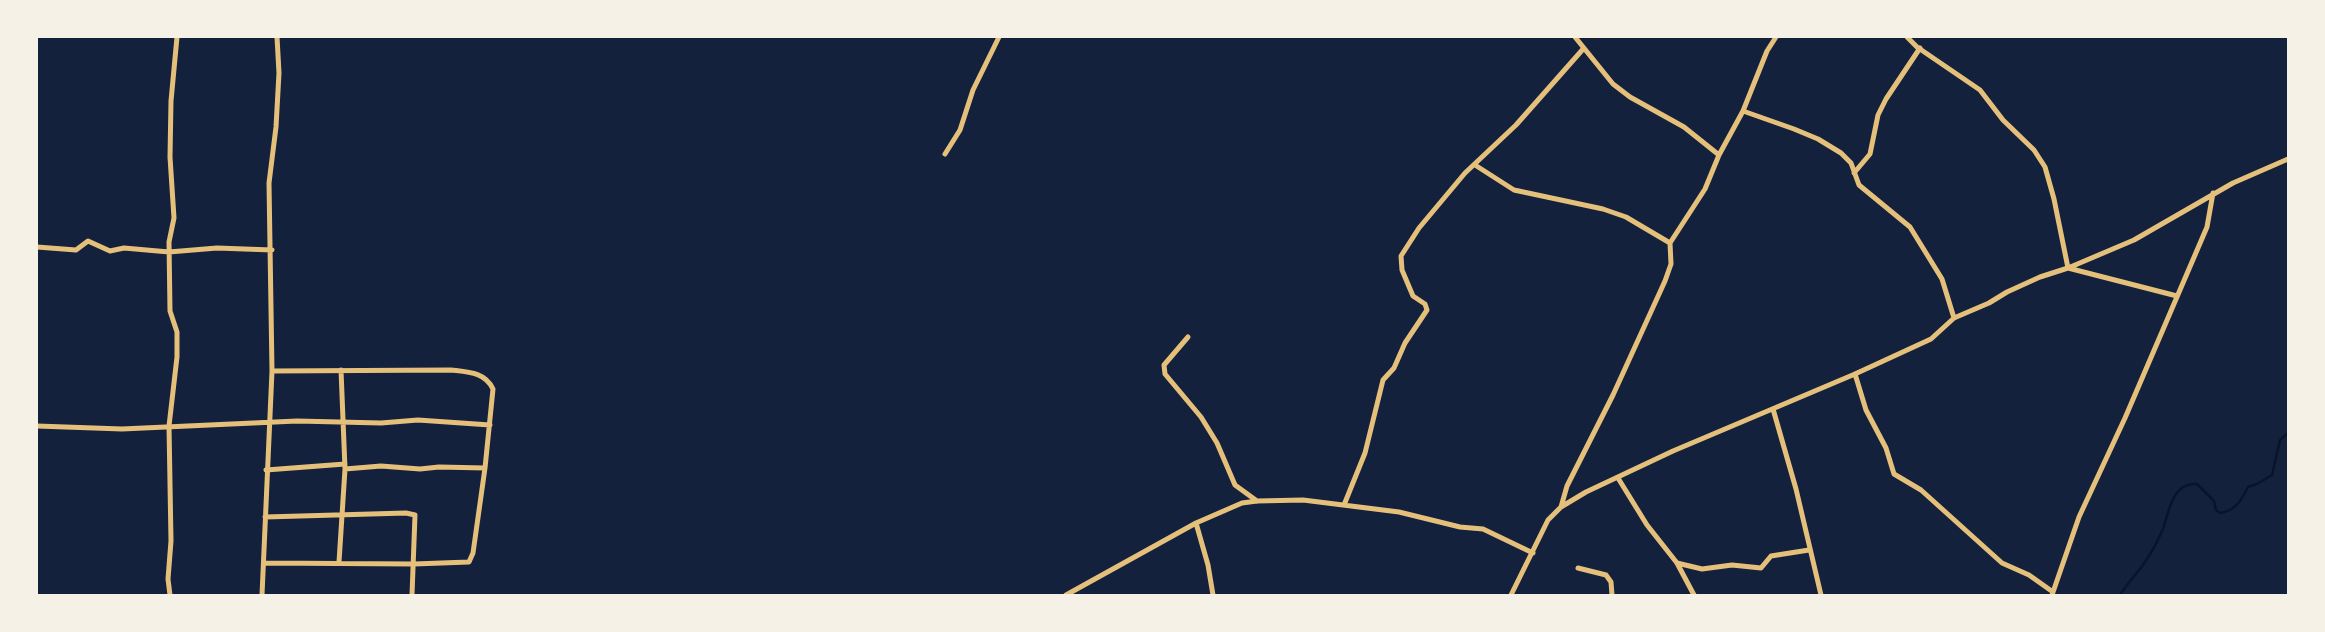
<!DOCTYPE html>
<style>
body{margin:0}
#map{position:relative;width:2325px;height:632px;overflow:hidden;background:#14213d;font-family:Karla,sans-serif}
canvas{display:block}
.frame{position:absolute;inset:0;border:38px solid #f6f1e7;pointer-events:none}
</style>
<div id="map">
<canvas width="2325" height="632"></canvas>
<div class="frame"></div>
</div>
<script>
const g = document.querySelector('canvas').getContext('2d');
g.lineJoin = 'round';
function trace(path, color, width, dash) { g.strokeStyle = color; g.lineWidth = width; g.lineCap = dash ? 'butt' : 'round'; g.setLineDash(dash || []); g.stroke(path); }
trace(new Path2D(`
 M2120,595C2128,582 2139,572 2147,559C2153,550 2159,538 2163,529C2169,512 2172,482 2197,484L2214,501L2216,510L2220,513C2236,511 2242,499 2248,487L2257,484L2272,475L2280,440L2288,433`), '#0b132b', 2.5);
trace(new Path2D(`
 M1575,37L1613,84L1630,97L1684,127L1719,155
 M1907,37L1917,47L1980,90L2003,120L2034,150L2045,167L2054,199L2068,268L2177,296
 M1743,111L1794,129L1818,139L1841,153L1851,163L1859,185L1910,227L1942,279L1954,318
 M945,154L960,130L973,90L999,37
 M1475,165L1514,190L1603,209L1626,217L1670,243
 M1854,173L1870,154L1878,115L1886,99L1920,48
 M37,247L76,250L88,241L110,251L124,248L169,252L217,248L272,250
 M1188,337L1164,365L1165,374L1201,417L1217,443L1235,485L1257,501
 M1855,374L1866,410L1886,448L1894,474L1921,490L2002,563L2029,575L2053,592
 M1773,409L1796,489L1821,595
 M37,426L122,429L297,421L381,423L418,420L490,425
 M345,469L381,466L420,469L439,467L485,468
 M266,470L345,464
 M1618,478L1647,525L1677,563L1694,595
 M1344,505L1365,453L1383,380L1394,368L1405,343L1427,310L1425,304L1413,296L1402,270L1401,256L1419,228L1465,173L1516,125L1584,48
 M1561,507L1586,492L1673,451L1855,374L1931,339L1954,318L1989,303L2007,292L2040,277L2068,268L2134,240L2233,183L2288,159
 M265,517L406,513L415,515L412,595
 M1196,523L1208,565L1213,595
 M339,562L345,469L341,370
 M264,563L414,564L469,562L473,553L485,468L493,389C485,372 468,372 451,370L272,371
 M1677,563L1702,569L1732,565L1761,568L1771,556L1809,550
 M1578,568L1606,575L1611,582L1612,595
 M170,595L168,579L171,541L169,426L177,357V332L170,311L169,242L174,218L170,157L171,101L177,37
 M262,595L272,371L269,183L276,127L279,73L277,37
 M1066,595L1196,523L1242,503L1257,501L1303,500L1399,512L1460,527L1483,529L1533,553
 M1511,595L1548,520L1561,507L1567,486L1613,395L1665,281L1671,264L1670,243L1705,189L1719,155L1743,111L1767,51L1776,37
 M2052,595L2079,517L2125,418L2207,227L2213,193`), '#e5c07b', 5);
</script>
